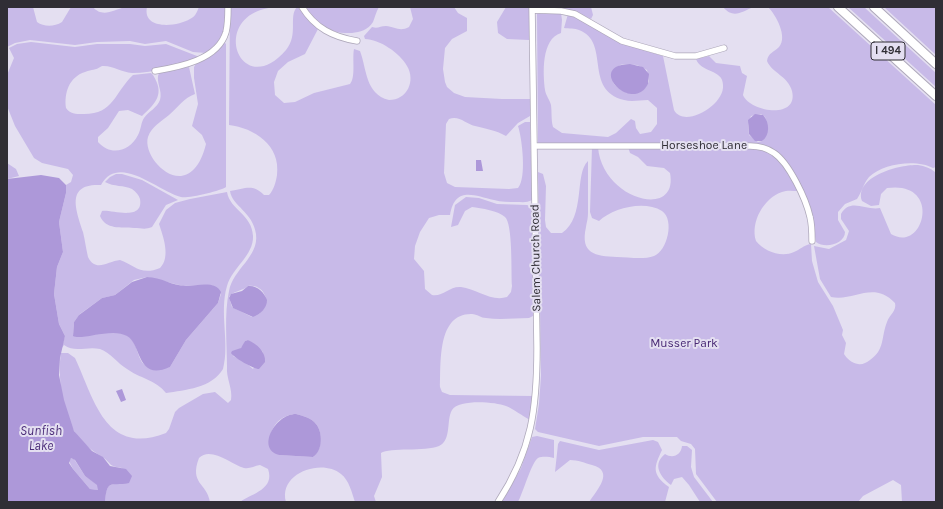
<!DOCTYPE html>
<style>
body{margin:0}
#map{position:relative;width:943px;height:509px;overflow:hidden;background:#e4dff1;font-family:Karla,sans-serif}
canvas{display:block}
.frame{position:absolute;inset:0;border:8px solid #302e35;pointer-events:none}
</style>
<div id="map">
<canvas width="943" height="509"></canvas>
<div class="frame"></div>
</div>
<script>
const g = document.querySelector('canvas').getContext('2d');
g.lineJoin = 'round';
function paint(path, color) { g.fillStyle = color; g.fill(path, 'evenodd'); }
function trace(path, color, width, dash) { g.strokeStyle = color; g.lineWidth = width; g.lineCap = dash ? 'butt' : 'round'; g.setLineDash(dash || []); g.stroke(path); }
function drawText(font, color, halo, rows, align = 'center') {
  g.font = font + ' Karla,sans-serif'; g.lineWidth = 4; g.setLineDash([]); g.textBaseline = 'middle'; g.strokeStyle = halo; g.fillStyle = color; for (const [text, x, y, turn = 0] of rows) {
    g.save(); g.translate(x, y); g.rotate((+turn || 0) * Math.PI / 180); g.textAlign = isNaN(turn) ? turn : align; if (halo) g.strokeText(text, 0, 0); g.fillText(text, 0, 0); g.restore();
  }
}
paint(new Path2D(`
 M7,7H33L37,22C44,27 54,27 62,22L71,7H93C102,18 114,10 125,7C131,5 141,7 147,7C142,30 177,27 190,19C195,17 197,12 199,7H225C225,30 225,38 206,53L193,52L166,41L145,44L130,41L97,42L75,45L30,40L15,43L7,47Z
 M230,7H277C206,11 239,104 286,50C299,34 288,17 297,7H300L318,29L305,54L288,62L278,71L274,82L275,95L284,103L295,102L314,93L350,84C356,77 352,59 354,49L360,51C367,69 365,94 389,100C407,100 416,81 407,66C400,53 379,39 365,39L364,36L372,27C378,29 380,26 386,26C395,27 400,32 409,27L413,19L410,7H454L458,13L467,18V31L452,39L445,48L443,69L445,82L447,87L454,93L465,97L502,99H530V116L518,123L506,136C495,130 487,129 475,126C466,124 459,115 449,119L446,124L444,173L447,183L455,187L509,189L518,188C527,178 522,138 518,126L525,122H530L532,200C527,203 522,202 516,202C509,202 501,202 494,200C473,195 455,186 450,215H439L429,218L420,232L415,246L414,259L424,271L425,289L432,295C443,297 449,286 461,287C477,289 491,302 507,297L511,292L512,286C511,273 513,224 505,217C499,211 481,208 472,207L465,211L458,225L451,227L455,205L466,197L479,198L497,204L527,205L532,207L533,316L529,318C515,318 500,320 486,318C481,318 477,314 472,314C437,313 441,363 440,387L442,392L450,395L533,396L530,420C522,416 514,409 506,406C495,402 459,399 452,410C446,420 452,440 439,446C425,452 390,447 381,453L382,477L374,496L376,502H355C352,493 349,480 341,474C322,458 278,473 286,502H240C253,493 275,489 268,469L260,465C254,466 250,469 244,468C232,465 211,446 199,458C189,484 207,483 210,502H105C106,482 110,484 127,483L122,468C107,466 112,463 102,457C92,450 83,445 76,434C63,414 57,376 61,353H68L75,358C94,398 105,457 166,433L169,429L175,412L179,408L203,394L215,392L228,403L231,400C233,389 226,378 227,367C227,343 224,314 229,291C233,269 259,257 256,234C253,212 232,206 230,191C245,189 252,183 264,195H269C274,190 276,181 277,175C281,145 254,128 229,125ZM248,286C267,283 275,311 252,317L232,307L229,297C232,291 243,291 248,286ZM248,340L263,352L253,369L245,362L233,356L243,346L245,341ZM296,414C303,416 312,418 316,424C323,432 322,451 313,457L279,455L272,450C266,432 277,415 296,414Z
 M305,7H379C376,12 375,17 373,22C368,30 360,32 352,33C329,34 318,25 305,7Z
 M506,7H529V40L507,39L498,33L497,22Z
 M559,7H591L593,15L591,19L576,12Z
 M723,7H753C742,12 733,19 723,7Z
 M768,7H828L936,105V167L933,168C917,159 883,163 869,177C863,184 862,192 857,199L845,204L838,212V220L845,232C845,244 825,249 816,242L812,219L790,170L766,147L538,143L537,14L561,13L562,20L561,33C541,39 543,74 545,90C546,96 550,100 551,105C552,113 551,120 553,127L562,133L608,137L616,133L631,119L635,121L636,128L640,134L651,132L657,124V108L648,100C640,100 632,102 624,100C583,90 611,42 579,30C575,28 569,29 564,28L568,14L584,20L621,43L663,56L674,110C684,129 725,105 723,85C723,69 701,73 696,59L709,56L716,63L740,66L742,73L747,76L743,95C750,112 799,120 792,91C788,76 772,73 767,61C768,53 774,52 779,47C788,37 776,15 768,7ZM624,64L637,65L647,70L649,81C643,98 625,96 614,84L611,74L620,65ZM761,114L765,117C769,126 768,133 762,141L758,142L749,135L748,125L751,116Z
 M848,7H864L936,73V87Z
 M884,7H936V55Z
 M224,42L226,44V187C221,191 186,199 181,197C157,191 119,153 101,185C65,183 76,210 83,232C85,240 86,249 88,257C96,273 108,261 120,260C134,265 141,276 160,268C171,257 163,236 159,224L166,210L175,203L190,199L227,192C230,210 252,214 253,236C254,255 232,268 227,286C219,313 230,343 223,369C212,388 185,390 166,393C156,380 139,378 127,369C117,363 111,353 100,349C87,346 75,353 64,345L61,349L65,336L59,324L54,294L57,267L63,252L59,222L66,193V185L71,182L73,175L68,169L42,163L34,158L15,126L7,106V75L14,58L9,48L17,44L31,42L75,47L97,44H130L145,46L166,44L197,56L199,57C179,65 154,73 132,73C121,72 112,65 102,66C94,71 93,69 85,72C69,77 64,93 66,108C70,114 76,114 82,114C114,115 114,93 133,75L151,73L153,75C165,94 156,103 142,116L128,110L119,111L108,128L98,137V142C111,157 130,151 138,135C141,130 141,122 144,118C149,111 157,108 160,100C163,91 155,81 159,73L189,67L195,94C184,98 178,107 169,115C162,121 151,127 148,137C141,160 190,208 206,144L202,135L192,126L198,104L194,78V67L197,62ZM147,277L183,286L212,285L221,294L218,303L186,340L170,367C128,377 146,342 124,334C107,328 85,340 73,335L74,322L80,314L102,298L115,295L134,280Z
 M592,147H598C602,200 679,220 670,173L664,168L647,166L638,157L630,153L628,147H754L770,152L786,168L798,191C793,191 787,190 782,192C764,198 750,222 756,241C764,251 781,258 794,252C800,250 803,245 811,244L812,261L818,282L833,306L843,330L842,335L846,343L844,354C847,359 852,363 858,364C862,365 866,363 870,360C885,350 881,337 887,322C889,315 897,311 895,303C873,280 854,302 831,297L820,279L814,246L829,249L846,240L849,231L841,219V214C850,197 866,211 880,208L891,234C924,254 943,180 887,188L881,194L879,205L871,206L862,201C854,176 901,164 918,165C925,166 930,168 935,172L936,502H902L901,485L893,480L863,496L858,502H717L696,474L695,449L691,444L681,441L677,437H643L599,446L538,432L535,429L539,404L541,376L538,172L543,174L546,186L545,220L546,227L551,233H562C586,217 574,174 588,161V212C588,219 587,221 586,227C580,254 595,256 617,257C628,257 643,260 654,256C667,251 675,220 662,211C644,200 613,208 599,221L592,218L590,212Z
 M7,163L16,169L19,176L7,179Z
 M116,174H122L142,180L178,200L166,205L152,227C145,230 141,228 134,228C121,227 106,230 100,216L102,211C110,209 144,222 140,199C139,195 136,192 132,189C124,185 114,187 105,182L110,177Z
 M537,436L554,440V458C549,457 543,456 538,458C532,461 523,493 518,502H502L521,468L532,437Z
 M653,440L658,442L662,450C654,467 651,474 669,487L665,502H589C597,490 615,471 592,465C585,463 578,460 570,460L555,472L558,444L560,441L599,450Z
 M682,446H687L692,450L691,467L694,477L713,502H700L689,485L682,477L674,479L671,485C660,477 652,464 665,454C673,459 681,455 682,446Z
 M71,458L74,459L85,476L98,485V490L90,489L73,469L69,461Z`), '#c8bae8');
paint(new Path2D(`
 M630,64L643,67L649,74L648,84C632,115 585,65 630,64Z
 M755,114L763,115C770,122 770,136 762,141H755L749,134L748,120Z
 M476,160H481L483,171H476Z
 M41,175L59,178L66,185V193L59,222L63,252L57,267L54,294L59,324L65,336L60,358L59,375L64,400L74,431L92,451L103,457L110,466L126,469L132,476L129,483C112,487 107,477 105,502H7V179ZM71,458L75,460L85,476L97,485L98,490L90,489L73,469L69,463Z
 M147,277C161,277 172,286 186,286C197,286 215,280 221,292L218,303L186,340L170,367C136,382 142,344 127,336C112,327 81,341 73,336L74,322L79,315L102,298L115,295L132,282Z
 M248,286C257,285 264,292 267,300C267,308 261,314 253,317L233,308L229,298L231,294L242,291Z
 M248,340C257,344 266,352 265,362L259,369C254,369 234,358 231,353L232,351L241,348L245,341Z
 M122,389L126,400L121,402L116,391Z
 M296,414C303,416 312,418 316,424C323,432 323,451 313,457L279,455C256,449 275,414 296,414Z`), '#ad98d9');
const minor = new Path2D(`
 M302,7C315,28 333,37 357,41
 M532,10L561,11L575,14L622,41L675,56H696L724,48
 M155,71C179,67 218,60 226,32C228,24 228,15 228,7
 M534,146H750C758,146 767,148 774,153C789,163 806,199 810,217C812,225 812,233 812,241
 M498,502C532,450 537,408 537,348L532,7`);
const highway = new Path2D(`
 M838,7L936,96
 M874,7L936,64`);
trace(minor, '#aea8ba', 7);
trace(highway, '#aea8ba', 10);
trace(minor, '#fff', 5.5);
trace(highway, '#fff', 8);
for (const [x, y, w] of [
 [888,51,34]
]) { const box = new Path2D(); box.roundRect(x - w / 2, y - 9, w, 18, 3); g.fillStyle = '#e4dff1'; g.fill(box); trace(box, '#302e35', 1); }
drawText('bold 11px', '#302e35', null, [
 ["I 494",888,51]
]);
drawText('12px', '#302e35', '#e4dff1', [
 ["Horseshoe Lane",704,146],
 ["Salem Church Road",536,258,-91]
]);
drawText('12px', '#472773', '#e4dff1', [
 ["Musser Park",684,344]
]);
drawText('italic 13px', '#4c2d79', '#e4dff1', [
 ["Sunfish",41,431],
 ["Lake",41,446]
]);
</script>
